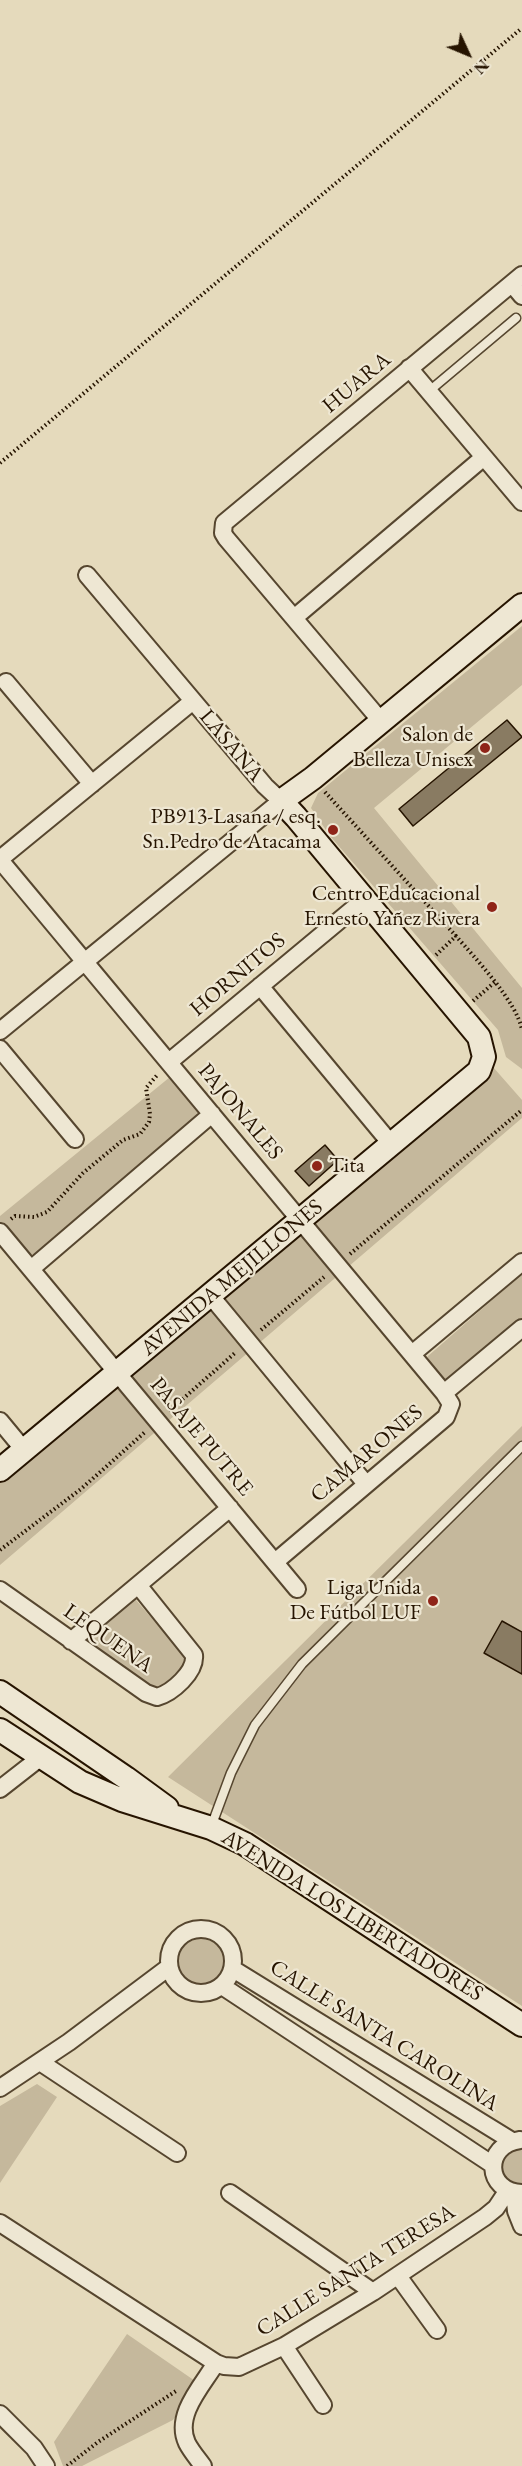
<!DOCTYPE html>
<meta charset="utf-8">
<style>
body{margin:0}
#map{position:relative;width:522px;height:2466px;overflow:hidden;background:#e5dabc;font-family:"EB Garamond",serif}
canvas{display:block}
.north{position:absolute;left:438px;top:24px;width:60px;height:60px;-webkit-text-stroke:4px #eee7d3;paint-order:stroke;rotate:134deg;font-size:16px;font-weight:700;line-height:24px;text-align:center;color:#261400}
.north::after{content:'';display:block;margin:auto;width:21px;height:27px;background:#261400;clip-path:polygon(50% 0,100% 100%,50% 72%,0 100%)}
</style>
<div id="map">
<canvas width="522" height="2466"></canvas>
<div class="north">N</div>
</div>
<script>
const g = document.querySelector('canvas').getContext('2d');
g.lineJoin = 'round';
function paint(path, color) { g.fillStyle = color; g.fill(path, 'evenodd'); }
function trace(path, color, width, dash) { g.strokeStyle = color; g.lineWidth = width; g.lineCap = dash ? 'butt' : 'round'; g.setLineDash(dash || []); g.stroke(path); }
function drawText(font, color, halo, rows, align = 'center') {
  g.font = font + ' "EB Garamond",serif'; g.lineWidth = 4.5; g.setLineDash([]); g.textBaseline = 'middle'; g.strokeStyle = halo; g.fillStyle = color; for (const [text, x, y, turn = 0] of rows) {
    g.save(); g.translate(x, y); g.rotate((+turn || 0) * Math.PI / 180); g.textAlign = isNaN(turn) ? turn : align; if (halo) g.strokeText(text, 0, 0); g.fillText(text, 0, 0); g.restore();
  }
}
paint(new Path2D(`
 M522,626V685L374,808L522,988V1069L506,1057L498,1030L330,836L311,808L318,793Z
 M493,1067L522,1100V1118L0,1565V1483Z
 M170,1077L198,1111L197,1119L36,1255L27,1253L0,1222V1216Z
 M522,1274V1321L448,1382H442L425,1363L428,1356Z
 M522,1426V2006L168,1777Z
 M135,1599L188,1660L166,1683L157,1687L147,1684L94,1645L90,1639L92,1635Z
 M175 1961a26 26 0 1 1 52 0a26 26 0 1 1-52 0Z
 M37,2084L57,2097L0,2183V2106Z
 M522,2148V2184C496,2183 496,2150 522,2148Z
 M127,2334L198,2383L173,2420L82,2466H63L54,2442Z`), '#c5b89c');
const building = new Path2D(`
 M507,720L522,737L413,826L399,809Z
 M325,1145L338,1160L309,1186L295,1171Z
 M502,1621L522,1632V1674L484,1653Z`);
paint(building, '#897b62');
trace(building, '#261400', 1.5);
const lane = new Path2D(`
 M428,392L516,318
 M211,1827L231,1773L255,1725L302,1664L522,1446`);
const street = new Path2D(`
 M512,284L522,296
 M409,368L522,502
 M294,618L484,457
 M6,682L92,784
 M381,721L226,538L223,533L224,523L522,275
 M0,859L193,701
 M0,860L444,1393L451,1404L446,1417L275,1562
 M260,986L392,1145
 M0,1031L281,801L265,786L87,575
 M0,1049L75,1139
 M169,1062L365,899
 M0,1232L297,1589
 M31,1269L212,1114
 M210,1295L366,1484
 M412,1354L522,1262
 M444,1393L522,1328
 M0,1421L24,1450
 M0,1590L146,1693L157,1697C172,1693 196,1672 194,1655L138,1585
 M71,1641L230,1508
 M0,1789L41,1757
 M169 1961a32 32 0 1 1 64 0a32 32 0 1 1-64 0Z
 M233,1969L512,2141
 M222,1986L493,2165
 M40,2062L177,2153
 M0,2088L69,2042L169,1967
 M520,2140C483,2145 485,2192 522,2193
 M514,2192L516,2211L522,2226
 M230,2193L373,2292
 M0,2223L216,2363L224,2366L239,2367L284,2346L373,2292L485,2217L496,2208L508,2190
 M398,2276L437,2330
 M284,2346L323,2405
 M0,2414L34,2448L46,2466
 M203,2466C198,2459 191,2451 187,2443C174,2415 202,2386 216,2363`);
const secondary = new Path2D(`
 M0,1470L479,1071L484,1057L479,1037L296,817L281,801L313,778L522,605
 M0,1692L126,1778L167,1808
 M0,1730L80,1782L122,1800L211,1828L245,1844L522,2025`);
trace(lane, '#56462f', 11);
trace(street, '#56462f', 20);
trace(secondary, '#261400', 26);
trace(new Path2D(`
 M0,463L522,28
 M325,792L456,936
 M436,955L456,936C475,958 517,1002 522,1030
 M473,1001L495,982
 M11,1219L15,1216L34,1217L47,1212L83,1173L123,1140L140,1134L149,1122L150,1114L146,1088L158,1074
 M350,1254L522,1110
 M261,1330L324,1277
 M169,1411L235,1353
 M0,1550L81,1489L145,1432
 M67,2466L98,2442L176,2391`), '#261400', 4, [1.5, 3]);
trace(lane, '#eee7d3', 8);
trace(street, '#eee7d3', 16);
trace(secondary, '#eee7d3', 22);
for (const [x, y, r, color] of [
 [485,748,6,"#8f2418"],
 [333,830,6,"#8f2418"],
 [492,907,6,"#8f2418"],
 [317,1166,6,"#8f2418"],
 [433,1601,6,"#8f2418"]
]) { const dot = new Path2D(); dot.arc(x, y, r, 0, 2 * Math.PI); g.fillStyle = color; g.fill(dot); trace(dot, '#eee7d3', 2); }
drawText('22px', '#261400', '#eee7d3', [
 ["HUARA",357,383,-40],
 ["LASANA",231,746,50],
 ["HORNITOS",238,975,-40],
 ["PAJONALES",240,1112,50],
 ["AVENIDA MEJILLONES",232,1278,-40],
 ["PASAJE PUTRE",201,1437,50],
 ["CAMARONES",367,1454,-40],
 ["LEQUENA",108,1639,35],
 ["AVENIDA LOS LIBERTADORES",352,1916,32],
 ["CALLE SANTA CAROLINA",384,2036,32],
 ["CALLE SANTA TERESA",356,2271,-32]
]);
drawText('22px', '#261400', '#eee7d3', [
 ["Salon de",473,735],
 ["Belleza Unisex",473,760],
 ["PB913-Lasana / esq.",321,817],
 ["Sn.Pedro de Atacama",321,842],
 ["Centro Educacional",480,894],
 ["Ernesto Yañez Rivera",480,919],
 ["Tita",329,1166,"left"],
 ["Liga Unida",421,1588],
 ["De Fútbol LUF",421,1613]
], 'right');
</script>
